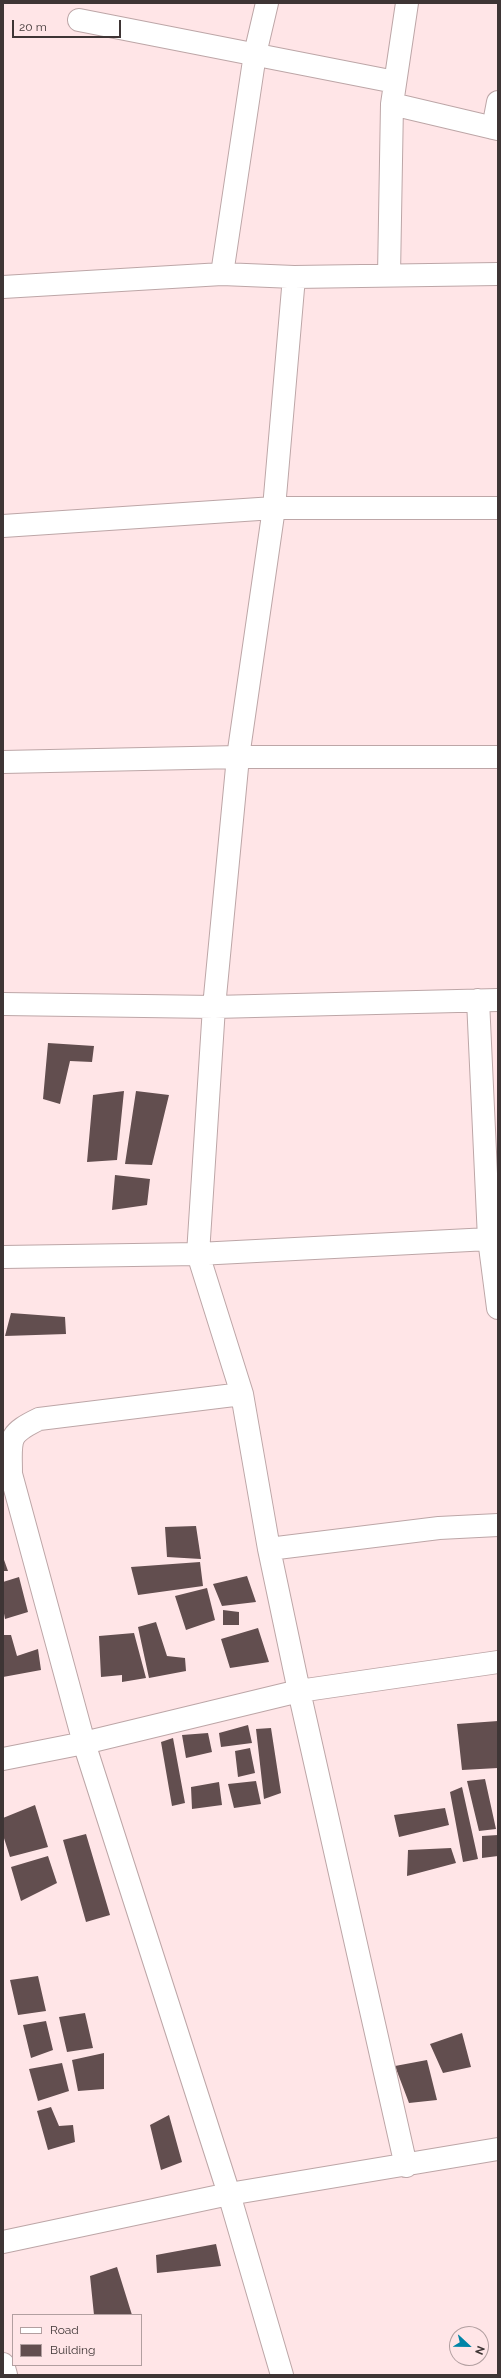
<!DOCTYPE html>
<style>
body{margin:0}
#map{position:relative;width:501px;height:2378px;overflow:hidden;background:#ffe5e7;font-family:Raleway,sans-serif}
canvas{display:block}
.frame{position:absolute;inset:0;border:4px solid #3e3535;pointer-events:none}
.legend{position:absolute;left:12px;top:2314px;width:130px;height:52px;box-sizing:border-box;background:#ffe5e7;border:1px solid #b29fa0;margin:0;padding:5px 7px;list-style:none;font-size:12px;color:#3e3535}
.legend li{display:flex;align-items:center;gap:8px;height:20px}
.legend b{width:20px;border:1px solid #b29fa0}
.north{position:absolute;left:449px;top:2326px;width:40px;height:40px;box-sizing:border-box;background:#ffe5e7;border:1px solid #b29fa0;border-radius:50%;rotate:112deg;font-size:11px;font-weight:700;line-height:16px;text-align:center;color:#3e3535}
.north::after{content:'';display:block;margin:auto;width:14px;height:18px;background:#0084a7;clip-path:polygon(50% 0,100% 100%,50% 72%,0 100%)}
.scale{position:absolute;left:12px;top:20px;width:109px;height:18px;box-sizing:border-box;border:2px solid #3e3535;border-top:0;padding-left:5px;font-size:12px;line-height:14px;white-space:nowrap;color:#3e3535;-webkit-text-stroke:3px #ffe5e7;paint-order:stroke}
</style>
<div id="map">
<canvas width="501" height="2378"></canvas>
<div class="frame"></div>
<ul class="legend">
<li><b style="height:5px;background:#fff"></b>Road</li>
<li><b style="height:11px;background:#624e4f"></b>Building</li>
</ul>
<div class="north">N</div>
<div class="scale">20 m</div>
</div>
<script>
const g = document.querySelector('canvas').getContext('2d');
g.lineJoin = 'round';
function paint(path, color) { g.fillStyle = color; g.fill(path, 'evenodd'); }
function trace(path, color, width, dash) { g.strokeStyle = color; g.lineWidth = width; g.lineCap = dash ? 'butt' : 'round'; g.setLineDash(dash || []); g.stroke(path); }
paint(new Path2D(`
 M48,1043L94,1046L92,1062L70,1061L60,1104L43,1099Z
 M124,1091L117,1160L87,1162L93,1095Z
 M136,1091L169,1095L152,1165L125,1164Z
 M115,1175L150,1179L147,1205L112,1210Z
 M11,1313L65,1317L66,1334L5,1336Z
 M196,1526L201,1559L167,1557L165,1527Z
 M3,1557L8,1571H3Z
 M200,1562L203,1586L138,1595L131,1567Z
 M247,1576L256,1602L222,1606L213,1584Z
 M19,1577L28,1612L5,1619L3,1608V1582Z
 M207,1588L215,1620L186,1630L175,1596Z
 M223,1610L239,1612V1625H223Z
 M156,1622L167,1656L185,1658L186,1671L149,1678L138,1627Z
 M258,1628L269,1662L230,1668L221,1639Z
 M134,1633L146,1678L122,1682V1675L101,1677L99,1636Z
 M3,1635H11L17,1656L38,1649L41,1670L3,1677Z
 M498,1721V1768L462,1770L457,1724Z
 M248,1725L252,1743L221,1747L219,1733Z
 M271,1728L281,1793L264,1799L256,1729Z
 M208,1733L212,1752L186,1758L182,1735Z
 M173,1738L185,1803L172,1806L161,1742Z
 M250,1748L255,1773L238,1777L235,1751Z
 M485,1779L496,1829L479,1831L467,1781Z
 M256,1781L261,1804L234,1808L228,1784Z
 M219,1782L222,1805L192,1809L191,1787Z
 M462,1787L478,1859L463,1862L450,1792Z
 M35,1805L48,1847L10,1857L3,1835V1818Z
 M445,1808L449,1825L399,1837L394,1815Z
 M86,1834L110,1915L86,1922L63,1840Z
 M498,1835V1856L482,1858V1836Z
 M451,1848L456,1863L407,1876L408,1850Z
 M48,1856L57,1883L21,1901L11,1867Z
 M38,1976L46,2011L18,2015L10,1980Z
 M85,2013L93,2048L67,2052L59,2017Z
 M46,2021L53,2050L31,2058L23,2025Z
 M462,2033L471,2067L443,2073L430,2044Z
 M104,2053V2089L78,2091L72,2060Z
 M427,2060L437,2100L409,2103L395,2066Z
 M62,2063L69,2091L38,2101L29,2069Z
 M51,2107L59,2126L73,2125L75,2142L48,2150L37,2111Z
 M169,2115L182,2162L161,2170L150,2125Z
 M216,2244L221,2266L157,2273L156,2255Z
 M117,2267L132,2315H94L90,2276Z`), '#624e4f');
const minor = new Path2D(`
 M79,20L395,82
 M392,104L498,129
 M493,128L498,102
 M222,274L255,54L267,3
 M389,275L392,104L407,3
 M294,277L274,508L238,757L214,1007L198,1254L242,1394L269,1549L299,1691L406,2166
 M3,287L222,274L294,277L498,274
 M3,526L274,508H498
 M3,762L238,757H498
 M478,1000L489,1239L498,1308
 M3,1004L214,1007L498,1000
 M3,1257L198,1254L489,1239
 M242,1394L39,1419C6,1435 11,1439 11,1474L84,1743L229,2194L282,2375
 M269,1549L439,1528L498,1525
 M3,1759L84,1743L299,1691L498,1662
 M3,2242L229,2194L498,2149
 M3,2364L6,2375`);
trace(minor, '#bda6a7', 24);
trace(minor, '#fff', 22);
</script>
